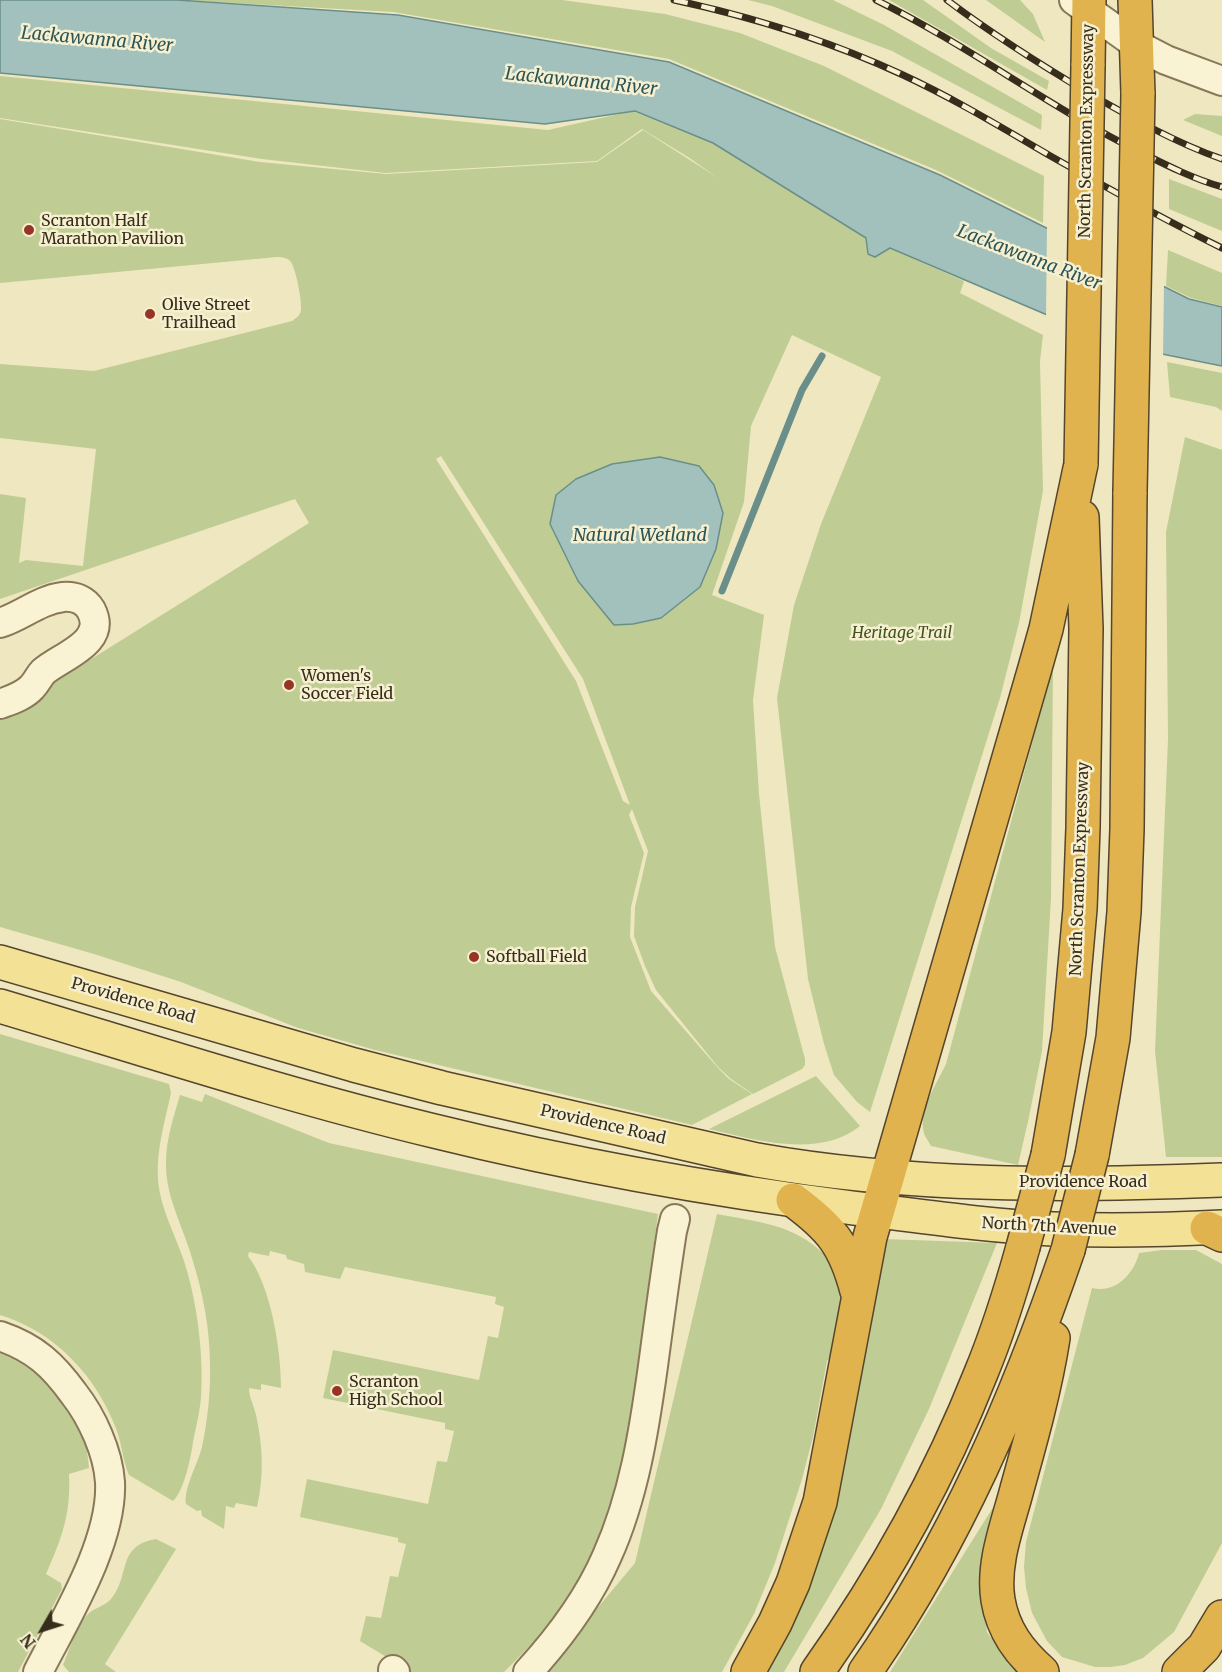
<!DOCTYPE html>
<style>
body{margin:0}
#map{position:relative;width:1222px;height:1672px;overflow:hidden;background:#efe7c0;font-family:Merriweather,serif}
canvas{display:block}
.north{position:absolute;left:12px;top:1600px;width:60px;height:60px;-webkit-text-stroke:4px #f6f0d0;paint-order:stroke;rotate:231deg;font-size:16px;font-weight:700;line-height:24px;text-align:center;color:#372d1c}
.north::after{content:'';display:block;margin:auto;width:21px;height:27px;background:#372d1c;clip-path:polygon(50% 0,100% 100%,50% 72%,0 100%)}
</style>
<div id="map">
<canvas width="1222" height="1672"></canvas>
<div class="north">N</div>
</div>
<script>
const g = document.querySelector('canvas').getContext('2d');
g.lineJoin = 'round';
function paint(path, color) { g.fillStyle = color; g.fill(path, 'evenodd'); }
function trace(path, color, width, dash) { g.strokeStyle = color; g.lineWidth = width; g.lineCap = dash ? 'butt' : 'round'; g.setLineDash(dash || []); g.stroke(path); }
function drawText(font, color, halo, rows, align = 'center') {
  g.font = font + ' Merriweather,serif'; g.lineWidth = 5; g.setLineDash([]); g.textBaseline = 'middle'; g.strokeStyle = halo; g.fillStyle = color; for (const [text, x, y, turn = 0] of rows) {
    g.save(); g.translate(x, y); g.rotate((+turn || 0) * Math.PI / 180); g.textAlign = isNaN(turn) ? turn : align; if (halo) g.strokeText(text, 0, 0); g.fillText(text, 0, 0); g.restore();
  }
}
paint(new Path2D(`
 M179,0H562L665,14L740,33L824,66L1044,176L1043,223L936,170L669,59L393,12Z
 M748,0H833L884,25L1042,115L1041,130L892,51L772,6Z
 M889,0H923L991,48L1049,81L1047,90Z
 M986,0H1020L1033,14L1045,42Z
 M0,76L548,130L632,111L713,143L866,238L868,254L875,257L889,248L964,281L960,293L1043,335L1040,361L1043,491L1019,623L1000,698L870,1112L857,1102L834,1075L824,1044L808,979L777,698L794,605L821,524L881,377L792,335L751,426L744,502L712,595L764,615L753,700L759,794L775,947L805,1059V1065L802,1069L753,1094L731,1079L718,1067L656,990L645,966L634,936L635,907L648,851L632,809L629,815L644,853L631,907L630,937L651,991L718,1068L729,1079L752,1094L692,1125L375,1050L298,1028L181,982L94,954L0,927V716L309,523L295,499L0,599V494L26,498L19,563L26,560L83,566L96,449L0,438V364L94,371L292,321C296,318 300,316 301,310C302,300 296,270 291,262C288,258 282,257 277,257L0,283V119L260,162L386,174L597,162L643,130L718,178L688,157L642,129L597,161L385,173L262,159L0,118ZM441,456L583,679L630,805L623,801L576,681L436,459Z
 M1195,114L1222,116V136L1183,120Z
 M1169,179L1222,199V231L1169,209Z
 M1168,250L1222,273V306L1191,298L1166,286Z
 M1167,362L1222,373V411L1216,407L1170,397Z
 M1185,437L1222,450V1157H1166L1155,1051L1168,739L1166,532Z
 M1053,665L1051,898L1042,1051L1029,1117L1018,1165L931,1146C929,1142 925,1137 924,1133C918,1111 937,1083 946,1064Z
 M0,1034L169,1084L171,1093C165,1121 156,1150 158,1179C160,1208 175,1234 184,1261C197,1301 204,1355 201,1397C200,1411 196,1427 193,1442C191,1457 184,1491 173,1501L129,1475C123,1462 122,1445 117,1431C97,1377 56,1332 0,1315Z
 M816,1076L860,1126C819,1159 755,1140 709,1129Z
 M205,1094L329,1143L658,1214L630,1427L620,1476L593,1556L578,1585L550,1626L504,1672H411L360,1641L366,1616L381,1618L390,1576L398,1577L406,1544L398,1542V1538L300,1517L307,1479L428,1504L437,1461L447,1462L454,1431L445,1429V1423L323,1398L333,1350L479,1380L488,1336L498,1338L504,1307L495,1304L496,1297L345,1267L340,1279L305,1272L304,1264L287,1259L286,1255L270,1251L269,1256L249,1252L248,1256C271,1286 281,1350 281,1388L261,1384V1390L249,1388C249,1397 254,1406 256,1415C263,1446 264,1477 257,1507L236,1503L234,1508L226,1506L224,1529L202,1516L201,1510L197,1511L186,1504C183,1490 198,1463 202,1447C207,1424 211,1390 210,1366C210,1329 203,1293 192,1258C183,1226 165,1196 166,1162C166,1139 174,1116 180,1095L202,1102Z
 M717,1214C758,1222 793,1224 824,1254L827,1253C831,1260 836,1267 838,1274C846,1295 843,1345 827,1361L813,1437L802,1479L775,1563L754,1614L722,1672H544L635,1563Z
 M883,1239L997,1243L929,1409L881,1509L784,1672H763L832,1504L871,1328Z
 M1162,1250H1196L1222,1264V1543L1174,1632L1143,1658L1125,1665L1111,1667H1095L1062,1657L1047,1641L1032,1613L1026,1588L1024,1567L1026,1542L1092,1288C1115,1294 1134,1274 1139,1253Z
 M0,1349L29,1363L65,1397L86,1442L89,1468L69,1474C71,1514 62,1538 46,1574L61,1583L62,1589L18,1672H0Z
 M997,1501L988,1538L980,1585L987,1632L1008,1663L1018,1672H890Z
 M156,1539L176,1549L105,1664L116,1672H69L63,1665C70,1649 75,1627 88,1614C94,1608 105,1606 111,1599C131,1575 116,1546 156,1539Z`), '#bfcd94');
const water = new Path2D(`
 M0,0H177L398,15L669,62L940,175L1189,299L1222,307V366L1137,349L1066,323L890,248L875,257L868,254L866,238L713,143L635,111L545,124L0,73Z
 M660,457L699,466L714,485L723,513L716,549L700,587L661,618L633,624L614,625L578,581L550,524L556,495L576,479L612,464Z`);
paint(water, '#a3c1bc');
trace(water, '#6a8f8a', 1.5);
paint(new Path2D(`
 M1047,226L1164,284L1163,357L1092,341L1046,318Z`), '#efe7c0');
trace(new Path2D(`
 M722,591L802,390L822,356`), '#6a8f8a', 7);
const minor = new Path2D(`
 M1074,0L1137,45L1166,60L1222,81
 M0,623C22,616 39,600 63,597C75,596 85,600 91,610C108,643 61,656 43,672C39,676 37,682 32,687C24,696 11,700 0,704
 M0,1336C35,1348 53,1365 74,1394C92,1417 108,1452 110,1482C113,1542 65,1619 38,1672
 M393,1670L395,1672
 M528,1672C560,1637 588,1600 607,1556C634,1496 644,1431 653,1366C659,1321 665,1276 672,1231L675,1219`);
const major = new Path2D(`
 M0,962L354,1065L442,1088L757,1160C908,1187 1069,1186 1222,1180
 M0,1006C144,1049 288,1096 434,1131C572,1165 712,1190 853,1208C920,1216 986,1226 1053,1229C1109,1231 1166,1230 1222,1227`);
const highway = new Path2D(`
 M1135,0L1138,94
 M1088,66L1089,0
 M1048,1155L1069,1032L1080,909L1083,828L1086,629L1082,517
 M1092,1155L1113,1038L1124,912L1127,829L1130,492
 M793,1200C831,1228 845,1245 857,1291
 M1207,1228L1222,1235
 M748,1672L775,1623L793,1583L820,1502L870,1237L1035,668L1046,629L1081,464
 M817,1672C883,1579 939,1479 981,1373C998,1332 1011,1290 1023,1247
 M865,1672C955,1543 1017,1399 1068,1250
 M1042,1672C1019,1652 1003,1630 998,1600C992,1563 1008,1524 1017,1489C1031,1439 1045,1389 1053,1338
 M1179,1672L1204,1647L1222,1617`);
trace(minor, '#887758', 32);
trace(major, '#55452c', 36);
trace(highway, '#55452c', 36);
trace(minor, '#f9f3d3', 28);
trace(major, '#f3e296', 33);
trace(highway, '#e1b34e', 33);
const rail = new Path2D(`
 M674,0C753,17 830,41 903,75C955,99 1004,129 1054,158C1109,189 1165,220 1222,248
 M876,0C968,45 1050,108 1142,153C1168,166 1194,179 1222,187
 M947,0C992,34 1041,65 1090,94C1132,118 1176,143 1222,159`);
trace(rail, '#372d1c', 7);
trace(rail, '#f6f0d0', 4.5, [14]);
const highwayBridge = new Path2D(`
 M1081,464L1088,66
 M1130,492L1138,94
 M1023,1247L1048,1155
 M1068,1250L1092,1155`);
trace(highwayBridge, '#55452c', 36, []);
trace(highwayBridge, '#e1b34e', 33);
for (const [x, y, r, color] of [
 [29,230,6,"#983426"],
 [150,314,6,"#983426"],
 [289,685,6,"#983426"],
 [474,957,6,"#983426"],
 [337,1391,6,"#983426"]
]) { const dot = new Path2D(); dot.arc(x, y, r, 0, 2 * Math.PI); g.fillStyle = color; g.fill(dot); trace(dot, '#f6f0d0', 2); }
drawText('16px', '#372d1c', '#f6f0d0', [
 ["North Scranton Expressway",1087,131,-89],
 ["North Scranton Expressway",1080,869,-88],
 ["Providence Road",133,1001,16],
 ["Providence Road",603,1125,13],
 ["Providence Road",1083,1182],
 ["North 7th Avenue",1049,1227,3]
]);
drawText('16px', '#372d1c', '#f6f0d0', [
 ["Scranton Half",41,221],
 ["Marathon Pavilion",41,239],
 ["Olive Street",162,305],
 ["Trailhead",162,323],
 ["Women's",301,676],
 ["Soccer Field",301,694],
 ["Softball Field",486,957],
 ["Scranton",349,1382],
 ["High School",349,1400]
], 'left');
drawText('italic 16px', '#415423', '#f6f0d0', [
 ["Heritage Trail",902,633]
]);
drawText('italic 18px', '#2b5557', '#f6f0d0', [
 ["Lackawanna River",97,40,5],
 ["Lackawanna River",581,82,6],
 ["Lackawanna River",1029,258,21],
 ["Natural Wetland",640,536]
]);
</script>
